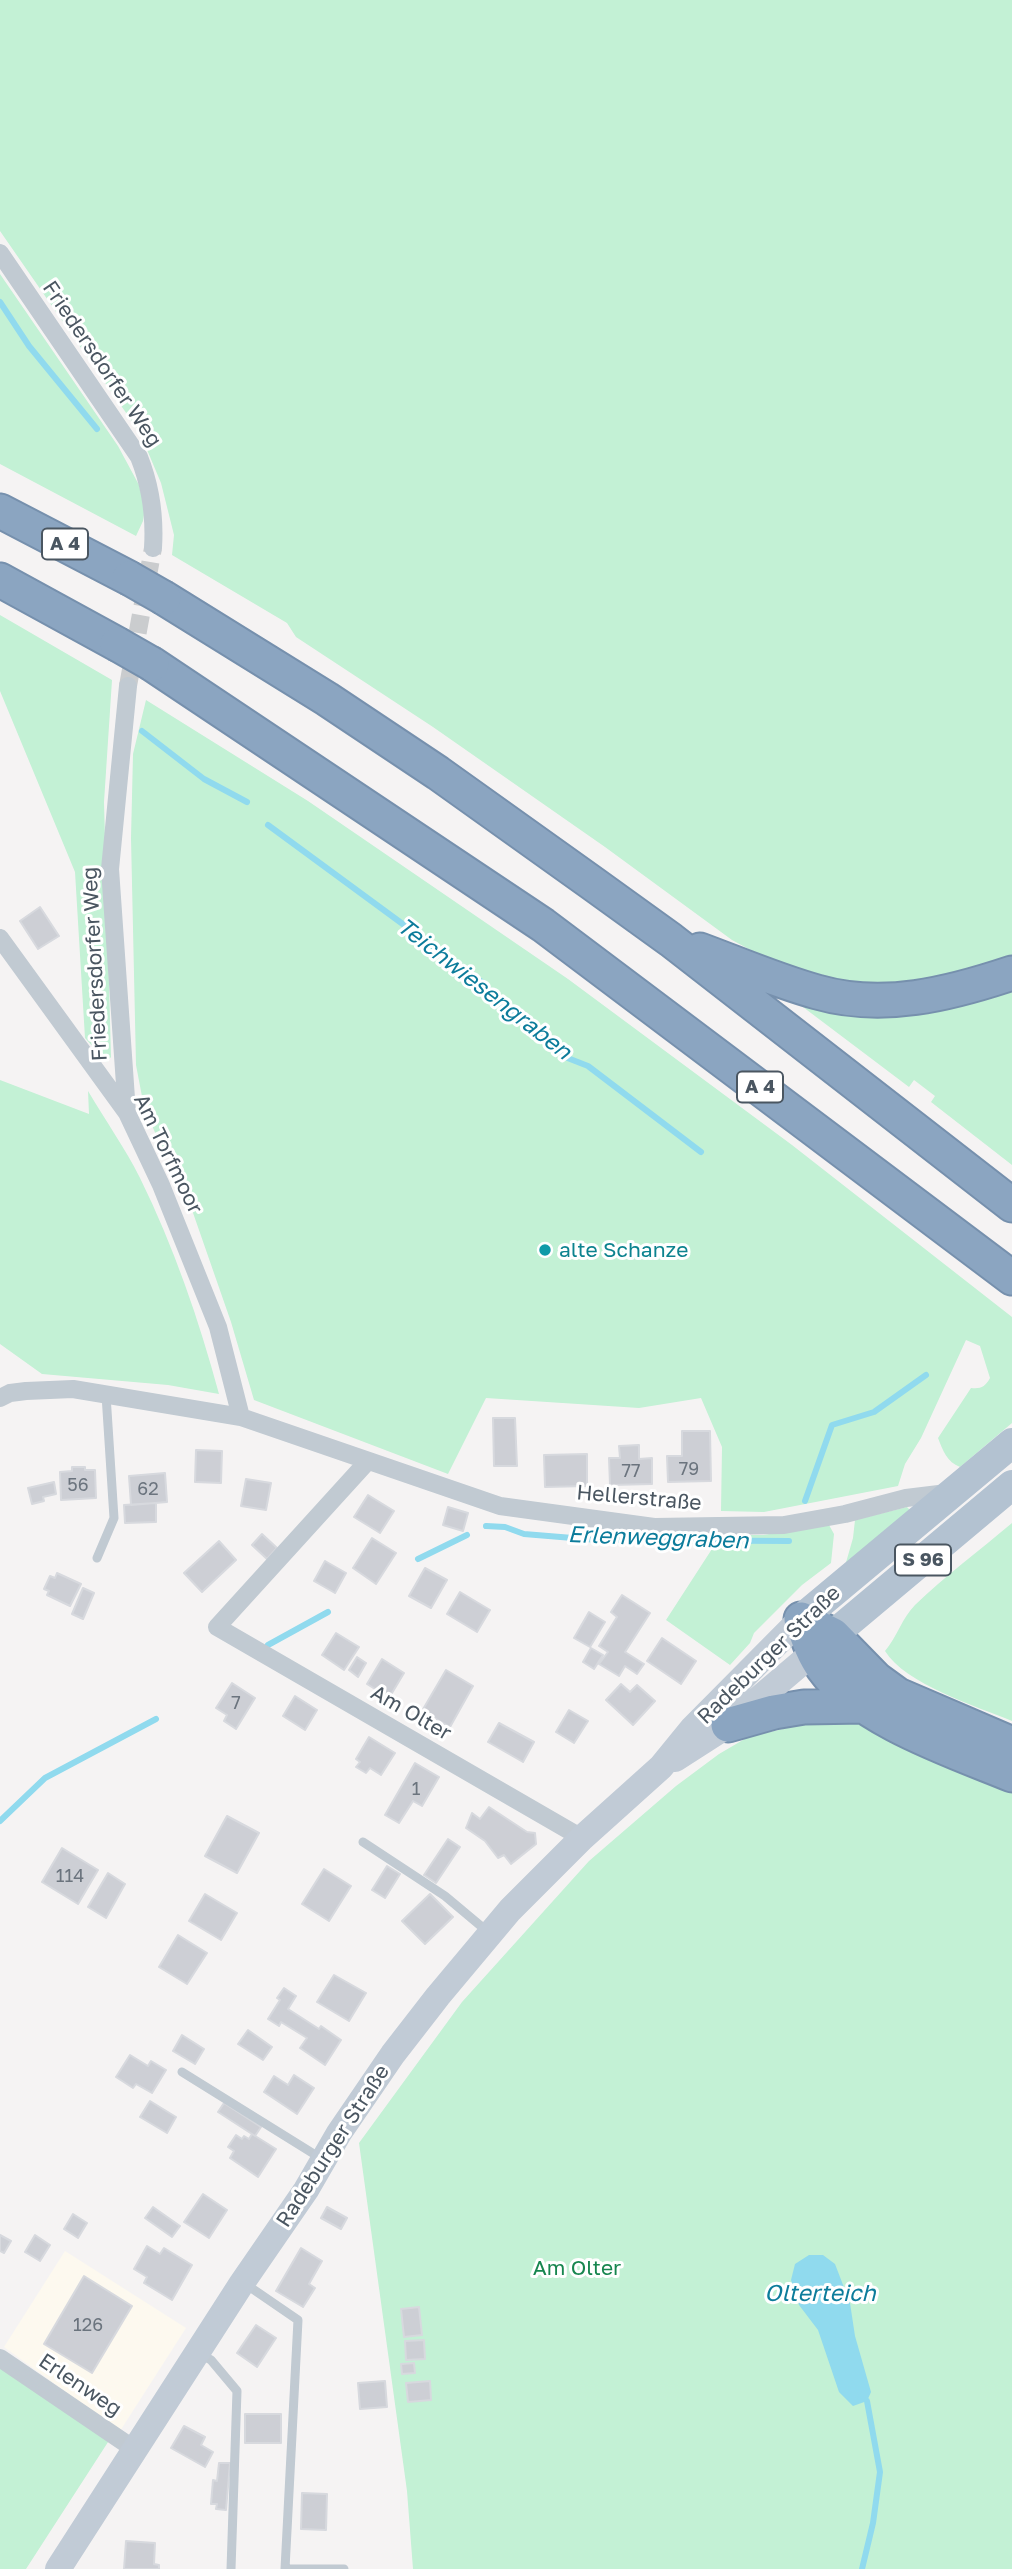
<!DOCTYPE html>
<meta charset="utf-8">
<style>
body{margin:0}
canvas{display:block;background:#f5f3f3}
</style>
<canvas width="1012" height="2569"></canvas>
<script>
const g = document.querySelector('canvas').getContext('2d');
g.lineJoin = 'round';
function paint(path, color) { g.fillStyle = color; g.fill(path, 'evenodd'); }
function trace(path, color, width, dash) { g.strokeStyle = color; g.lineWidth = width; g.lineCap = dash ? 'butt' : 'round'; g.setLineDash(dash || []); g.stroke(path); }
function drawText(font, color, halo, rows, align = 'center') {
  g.font = font + ' "Golos Text",sans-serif'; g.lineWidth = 6; g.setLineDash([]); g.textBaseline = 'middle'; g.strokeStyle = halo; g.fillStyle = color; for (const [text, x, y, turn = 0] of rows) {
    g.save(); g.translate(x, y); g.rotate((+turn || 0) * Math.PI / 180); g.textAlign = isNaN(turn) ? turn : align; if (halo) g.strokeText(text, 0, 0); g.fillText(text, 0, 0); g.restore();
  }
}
paint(new Path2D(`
 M65,2251L186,2328L120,2431L4,2347Z`), '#fdf9ef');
paint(new Path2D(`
 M0,0H1012V960L961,977L866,988L782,967L732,940L605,847L433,727L296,637L287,623L172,555L174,535L161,483L140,433L0,231Z
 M0,274L118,446L139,485L145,508L143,521L136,536L0,464Z
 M0,615L112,680L104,802L111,1057L107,1062L85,1038L75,872L0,691Z
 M146,700L308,801L568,979L792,1145L1012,1317V1423L960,1467C947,1462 943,1451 938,1438L971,1388C981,1389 985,1387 990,1378L980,1346L966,1340L921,1438L905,1464L898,1486L764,1512L721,1511L722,1447L701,1398L639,1408L486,1398L448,1474L254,1400L231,1322L176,1164L160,1144L144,1107L136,1065L131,838L133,754Z
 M1012,988V1165L931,1102L935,1096L914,1080L909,1087L799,1004Z
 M0,1080L89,1114L88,1091C105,1120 125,1148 140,1178C174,1247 199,1320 219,1394L168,1385L42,1374L0,1344Z
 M907,1507L910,1510L845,1566L853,1538L855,1520Z
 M1012,1523V1721C976,1706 905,1684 885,1651C897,1637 902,1618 915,1605C945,1576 980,1550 1012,1523Z
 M829,1525L834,1534L831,1563L802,1585L754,1633L750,1643L730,1665L666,1620L721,1535H763Z
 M826,1718L849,1720L872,1727L1012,1787V2569H413L407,2491L359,2143L462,2002L589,1861L676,1786L719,1754L748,1737L800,1725L824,1724Z
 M0,2366L110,2439L26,2569H0Z`), '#c3f1d5');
paint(new Path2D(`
 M809,2255H823L835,2264L850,2303L855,2336L871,2392L867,2401L853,2406L839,2392L818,2330L799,2305L791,2280L795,2264Z`), '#90daee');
trace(new Path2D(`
 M0,302L29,346L97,429
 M142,731L204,779L247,802
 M268,825L483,983L508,1012L537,1028L565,1057L588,1066L701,1152
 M805,1501L832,1425L874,1412L926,1375
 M486,1526L505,1527L524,1534L597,1540L789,1541
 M418,1559L467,1535
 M268,1645L328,1612
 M0,1821L45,1778L156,1719
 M862,2569L873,2523L880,2472L867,2401`), '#90daee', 6);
const building = new Path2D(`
 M40,907L59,936L38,949L20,921Z
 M493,1418H515L517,1466H494Z
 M682,1431H710L711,1481L668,1482L667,1456H682Z
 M639,1445V1459L652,1458V1484L610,1485L609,1458H620L619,1446Z
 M196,1450L222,1451L221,1483L195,1482Z
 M587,1454V1486L545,1487L544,1455Z
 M72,1467H85V1470H95L96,1498L61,1500L60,1472L72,1471Z
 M165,1473L167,1502L131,1505L129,1476Z
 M246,1479L271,1483L266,1510L241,1506Z
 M54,1482L56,1494L43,1497L44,1501L32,1504L28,1488Z
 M368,1495L394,1511L380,1533L354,1517Z
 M156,1503V1522L125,1523L124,1505Z
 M448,1507L468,1513L463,1531L443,1525Z
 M262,1534L277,1548L267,1559L252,1545Z
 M372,1538L396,1553L376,1584L353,1568Z
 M219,1541L236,1560L202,1592L184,1573Z
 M325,1561L346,1573L335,1593L314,1581Z
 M425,1568L447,1580L431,1608L409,1596Z
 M57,1573L81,1584L70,1606L47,1595L49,1591L44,1589L50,1576L55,1578Z
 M83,1588L94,1593L83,1619L72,1614Z
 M460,1592L490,1610L477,1632L447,1614Z
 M622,1595L650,1613L625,1652L644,1664L637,1674L625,1666L619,1676L599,1664L608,1652L599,1646L617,1617L611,1612Z
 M589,1612L605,1622L590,1647L574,1638Z
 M336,1633L359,1647L344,1670L322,1655Z
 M662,1638L696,1661L681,1684L647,1661Z
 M591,1648L603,1655L594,1669L583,1662Z
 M357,1657L366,1663L358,1677L349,1670Z
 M382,1659L404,1673L389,1698L367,1684Z
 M446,1670L473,1686L450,1727L422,1711Z
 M232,1683L255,1698L236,1729L224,1721L227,1715L216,1708Z
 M621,1684L630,1692L637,1685L655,1701L633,1725L606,1700Z
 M295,1696L317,1710L305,1730L283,1716Z
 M569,1710L588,1721L574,1743L556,1732Z
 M499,1723L534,1742L523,1762L488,1742Z
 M369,1737L395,1753L381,1775L370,1768L366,1773L356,1767L360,1762L356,1759Z
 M415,1763L439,1777L422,1806L413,1801L399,1823L385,1815Z
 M489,1807L527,1832L535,1833L536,1844L511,1864L504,1855L498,1858L485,1841L466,1828L472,1813L480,1819Z
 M227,1816L259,1833L237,1873L205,1856Z
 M448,1839L460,1847L436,1883L424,1875Z
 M62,1848L98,1870L78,1904L42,1882Z
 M387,1866L400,1874L385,1898L372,1890Z
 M324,1869L351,1886L329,1921L302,1904Z
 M108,1873L125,1884L106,1918L88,1907Z
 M205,1894L237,1913L221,1940L189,1921Z
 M430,1894L453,1917L425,1944L402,1921Z
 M178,1935L207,1953L187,1984L159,1967Z
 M334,1975L366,1993L349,2021L317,2002Z
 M284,1988L296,1996L288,2009L319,2029L321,2026L341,2040L325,2065L300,2048L307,2038L281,2022L279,2026L268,2019L280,2000L277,1998Z
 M248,2030L272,2047L263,2060L238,2044Z
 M182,2035L204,2049L195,2064L173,2051Z
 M130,2055L148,2066L151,2061L166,2070L152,2093L136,2084L133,2088L116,2077Z
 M294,2075L314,2088L297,2114L264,2092L274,2076L288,2085Z
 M150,2101L176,2117L167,2133L140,2117Z
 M224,2103L261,2127L255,2136L218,2112Z
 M252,2134L276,2149L258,2177L230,2158L234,2151L228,2147L236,2135L242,2139L244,2136L249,2139Z
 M203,2194L227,2210L209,2238L184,2222Z
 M153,2207L180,2226L172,2237L145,2218Z
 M327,2207L347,2218L341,2229L321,2218Z
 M73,2214L87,2223L78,2238L64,2229Z
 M0,2235L11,2241L4,2253L0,2251Z
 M35,2235L50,2245L40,2261L25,2252Z
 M147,2246L160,2254L164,2248L192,2265L172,2300L144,2283L147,2277L134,2269Z
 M301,2248L322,2261L309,2284L315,2288L303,2307L276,2291Z
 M84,2276L132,2306L92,2373L44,2344Z
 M419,2307L422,2335L404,2337L401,2309Z
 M256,2325L276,2338L257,2367L237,2353Z
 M424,2340L425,2359L406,2360L405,2341Z
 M414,2363L415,2373L402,2374L401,2364Z
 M385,2381L387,2407L360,2409L358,2383Z
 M430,2381L431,2400L408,2402L406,2383Z
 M245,2414H281V2443H245Z
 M184,2426L205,2437L201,2445L213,2452L205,2467L171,2448Z
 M219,2463H230L226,2510L216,2509L217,2504H211L213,2480L217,2481Z
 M302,2493L327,2494L326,2530L301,2529Z
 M126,2541L155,2543L154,2564L159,2565V2569H124Z`);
paint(building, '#cdcfd5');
trace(building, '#d7d9de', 2);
trace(new Path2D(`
 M128,686L153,548`), '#caccce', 18, [18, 9]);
const motorway = new Path2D(`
 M0,511L129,578
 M0,580L117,644
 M164,598L327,699L438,773L592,883L671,940L1012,1205
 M152,664L543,925L1012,1278
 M700,950C738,964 777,981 817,992C883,1011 949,994 1012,973
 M801,1619C807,1636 812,1653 823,1668C860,1720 954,1751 1012,1775
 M801,1619L833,1635L876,1679L898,1695L1012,1744
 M728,1725L774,1712L804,1707L864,1706`);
trace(motorway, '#7690ad', 37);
trace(new Path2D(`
 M97,1558L114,1518L106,1395
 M363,1842L445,1896L488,1932
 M182,2072L322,2159
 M244,2283L298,2320L285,2569
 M198,2353L211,2360L237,2391L231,2569
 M290,2569H344`), '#c1cad2', 9);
trace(new Path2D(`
 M0,253L139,457C151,487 155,516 153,548
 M0,938L127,1113L161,1185L218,1327L241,1417
 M127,1113L110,869L128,686
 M0,1398L10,1393L26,1391L73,1389L241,1417L500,1506L654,1527L784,1525L845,1514L906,1498L947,1493
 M367,1462L217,1627L582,1838
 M0,2358L134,2449`), '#c1cad2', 18);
trace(new Path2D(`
 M675,1759L728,1725L827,1641
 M58,2569L242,2283L306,2190L339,2133L393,2054L438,1996L510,1910L582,1838L661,1767L692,1729L801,1619`), '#c1cbd6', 26);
trace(new Path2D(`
 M801,1619L1012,1443
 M833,1635L1012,1485`), '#b3c2d1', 30);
trace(motorway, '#8ba5c1', 33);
const motorwayBridge = new Path2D(`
 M129,578L164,598
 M117,644L152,664`);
trace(motorwayBridge, '#7690ad', 37, []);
trace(motorwayBridge, '#8ba5c1', 33);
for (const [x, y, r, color] of [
 [545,1250,7,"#0f9aa8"]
]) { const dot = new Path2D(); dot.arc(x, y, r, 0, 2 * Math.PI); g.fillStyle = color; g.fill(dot); trace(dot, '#fff', 2.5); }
drawText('18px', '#6b747e', null, [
 ["79",689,1469],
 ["77",631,1471],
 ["56",78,1485],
 ["62",148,1489],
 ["7",236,1703],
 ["1",416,1789],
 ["114",70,1876],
 ["126",88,2325]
]);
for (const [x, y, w] of [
 [65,544,46],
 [760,1087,46],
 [923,1560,56]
]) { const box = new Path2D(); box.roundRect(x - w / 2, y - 15.5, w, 31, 5); g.fillStyle = '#fff'; g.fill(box); trace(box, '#4a5661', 2); }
drawText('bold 19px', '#4a5661', null, [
 ["A 4",65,544],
 ["A 4",760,1087],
 ["S 96",923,1560]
]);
drawText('21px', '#4a5661', '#fff', [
 ["Friedersdorfer Weg",102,364,56],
 ["Friedersdorfer Weg",95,964,-93],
 ["Am Torfmoor",168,1154,64],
 ["Hellerstraße",639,1498,5],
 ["Radeburger Straße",769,1655,-44],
 ["Am Olter",411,1713,30],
 ["Radeburger Straße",333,2146,-57],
 ["Erlenweg",80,2385,34]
]);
drawText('21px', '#0d838f', '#fff', [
 ["alte Schanze",559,1250]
], 'left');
drawText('21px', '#17864f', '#fff', [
 ["Am Olter",577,2268]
]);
drawText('italic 23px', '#0c7c9b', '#fff', [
 ["Teichwiesengraben",484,989,38],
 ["Erlenweggraben",658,1538,2],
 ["Olterteich",820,2294]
]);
</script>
